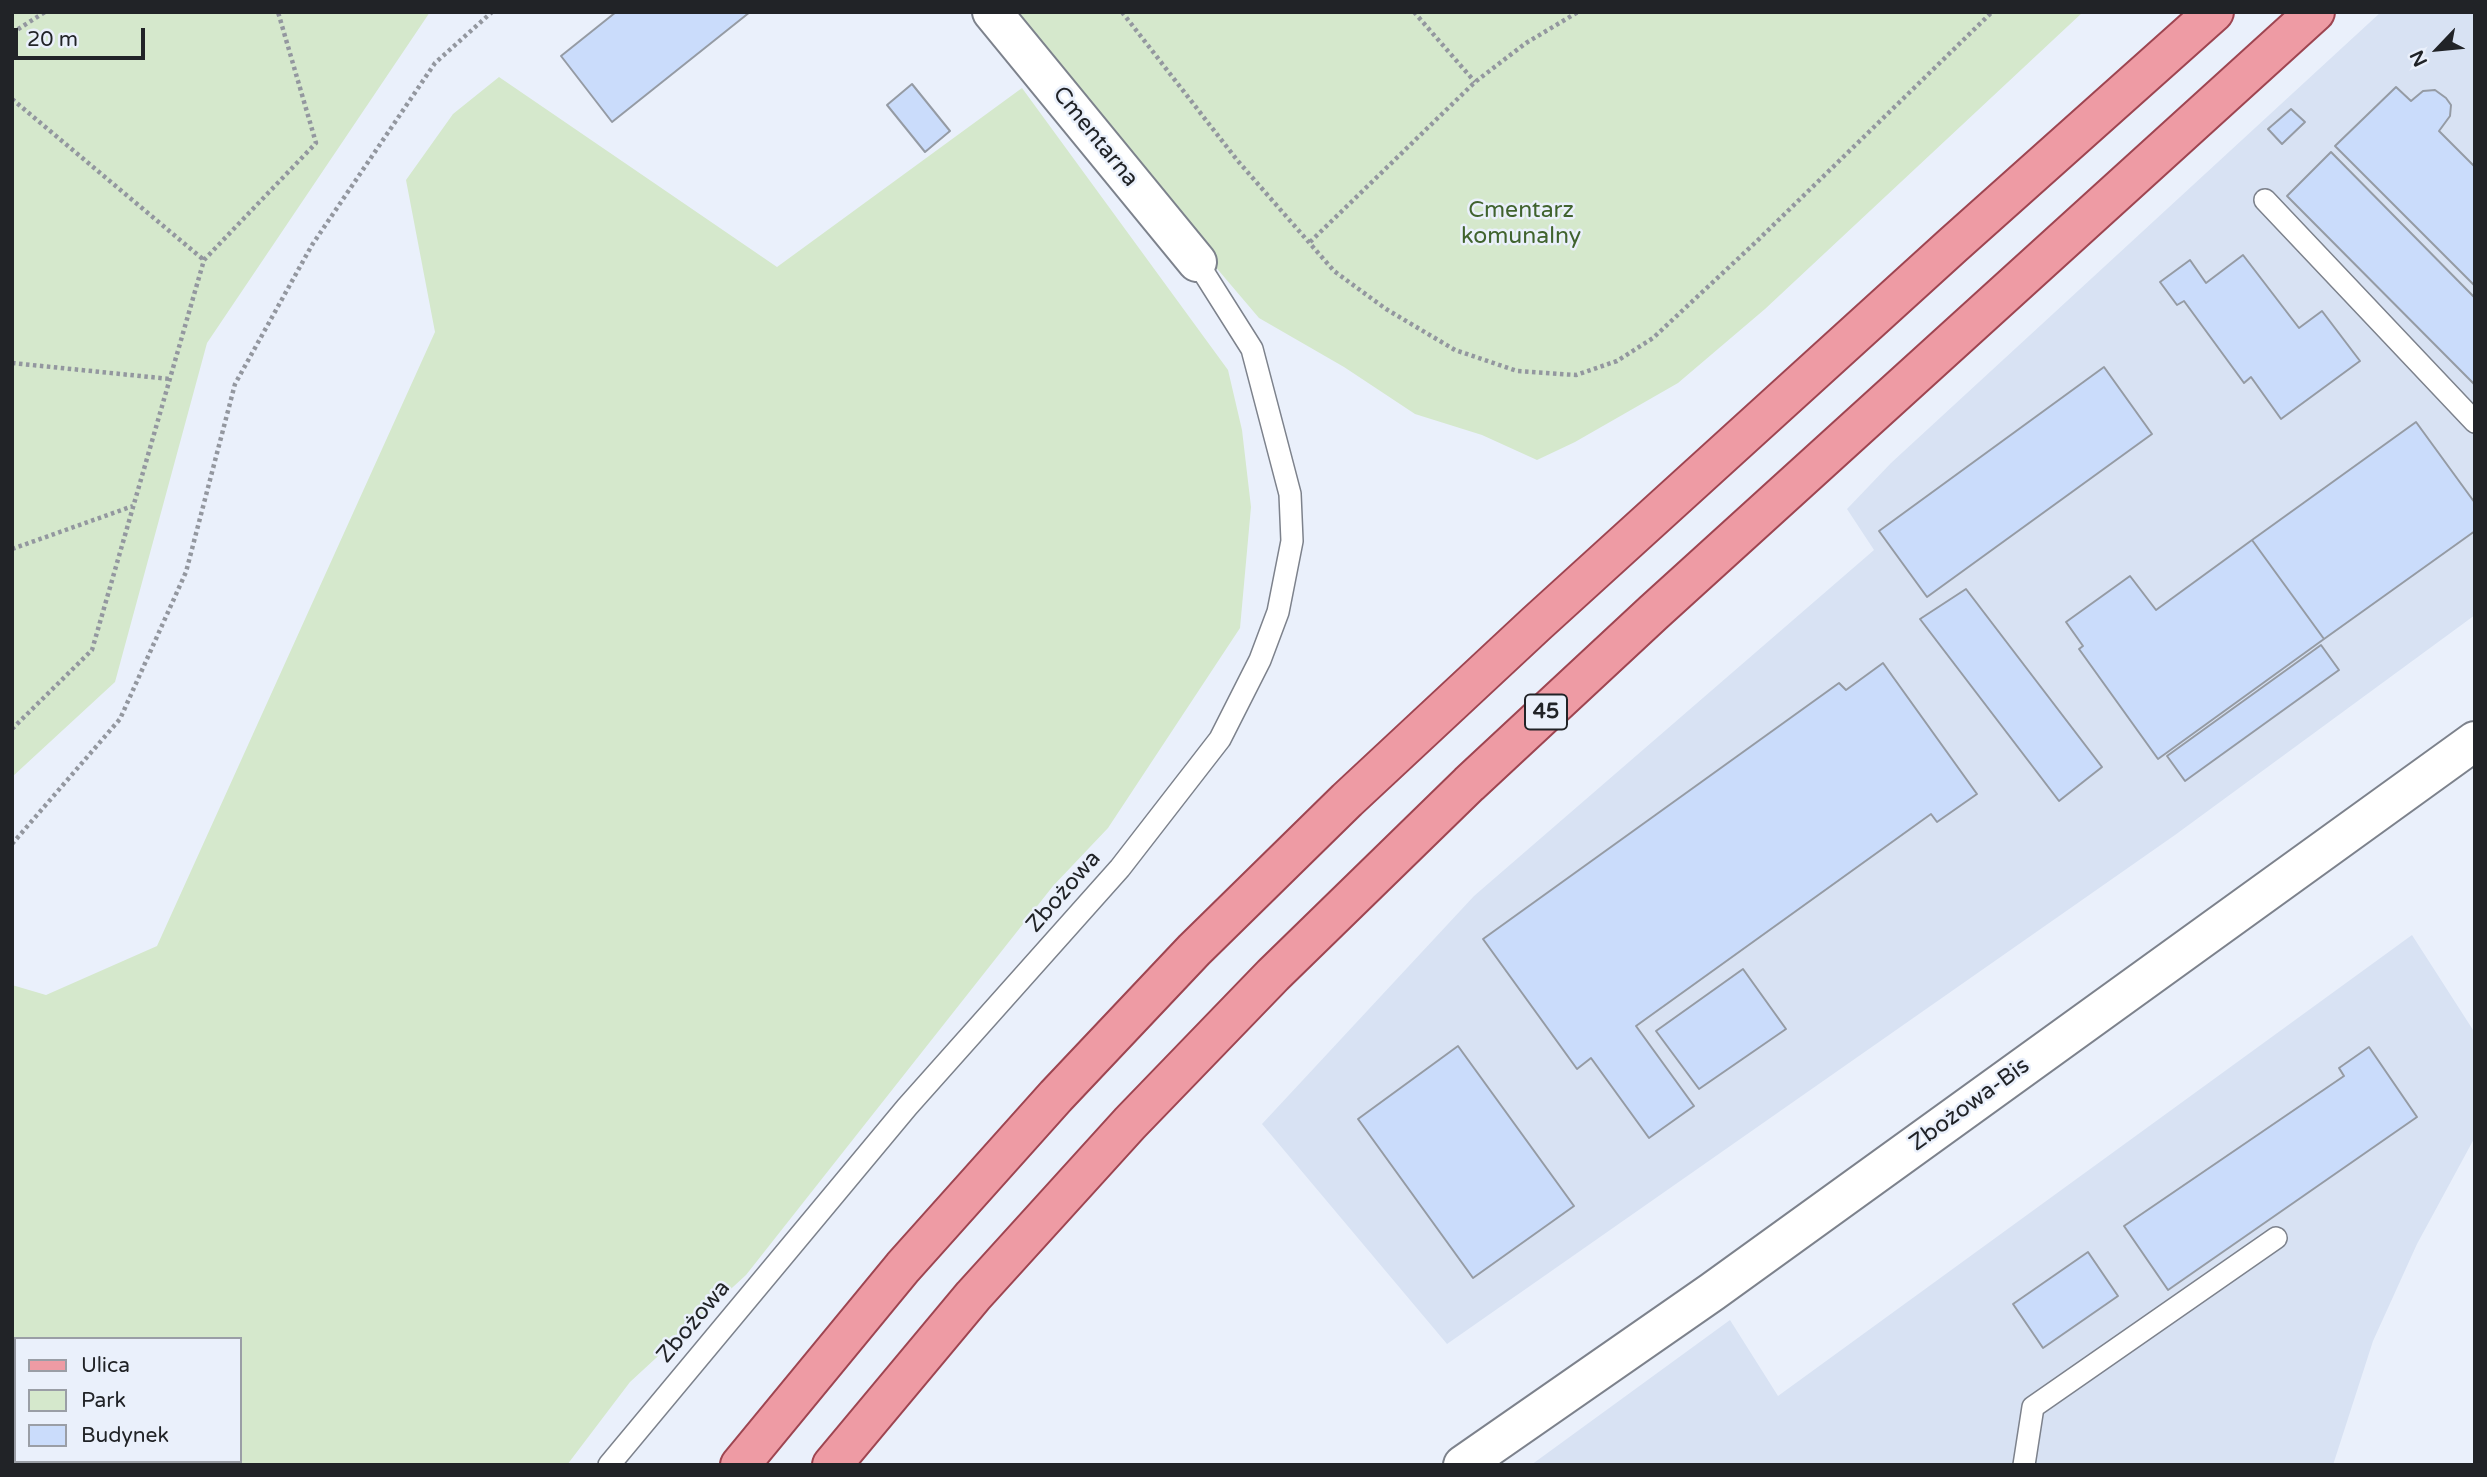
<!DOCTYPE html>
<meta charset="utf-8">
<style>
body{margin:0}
#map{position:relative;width:2487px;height:1477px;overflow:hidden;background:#eaf0fb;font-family:"Varela Round",sans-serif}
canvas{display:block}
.frame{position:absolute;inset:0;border:14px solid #212327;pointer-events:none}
.legend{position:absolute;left:14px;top:1337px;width:228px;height:126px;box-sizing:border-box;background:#eaf0fb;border:2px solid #9a9ea6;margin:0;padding:9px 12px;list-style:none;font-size:21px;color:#212327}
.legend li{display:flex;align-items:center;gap:14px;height:35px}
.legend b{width:35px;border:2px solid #9a9ea6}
.north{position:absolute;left:2403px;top:14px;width:70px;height:70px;-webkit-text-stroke:5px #eaf0fb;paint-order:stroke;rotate:244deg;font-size:19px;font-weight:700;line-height:28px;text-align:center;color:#212327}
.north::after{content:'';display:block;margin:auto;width:24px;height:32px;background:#212327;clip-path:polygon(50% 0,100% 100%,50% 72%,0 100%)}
.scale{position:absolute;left:14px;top:28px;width:131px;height:32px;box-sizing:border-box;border:4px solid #212327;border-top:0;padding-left:9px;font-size:21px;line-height:24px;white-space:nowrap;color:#212327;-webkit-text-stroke:5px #eaf0fb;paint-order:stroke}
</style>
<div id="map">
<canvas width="2487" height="1477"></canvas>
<div class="frame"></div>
<ul class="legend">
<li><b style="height:9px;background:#ee9ba4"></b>Ulica</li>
<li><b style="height:19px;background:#d5e8cc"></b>Park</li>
<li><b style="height:19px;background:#cadcfb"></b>Budynek</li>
</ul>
<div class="north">N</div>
<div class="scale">20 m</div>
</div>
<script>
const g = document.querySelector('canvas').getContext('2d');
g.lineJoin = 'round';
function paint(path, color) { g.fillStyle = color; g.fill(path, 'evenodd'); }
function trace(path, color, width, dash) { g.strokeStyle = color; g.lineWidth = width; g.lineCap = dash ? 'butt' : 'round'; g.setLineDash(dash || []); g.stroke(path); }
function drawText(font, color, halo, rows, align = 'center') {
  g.font = font + ' "Varela Round",sans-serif'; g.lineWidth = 5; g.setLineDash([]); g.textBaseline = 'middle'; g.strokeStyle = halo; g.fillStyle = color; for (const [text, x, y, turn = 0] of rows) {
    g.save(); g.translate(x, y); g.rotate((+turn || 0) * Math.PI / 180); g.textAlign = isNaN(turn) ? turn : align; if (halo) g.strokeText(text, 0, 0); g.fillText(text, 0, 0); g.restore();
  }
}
paint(new Path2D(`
 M2381,12H2475V615L2175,835L1447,1344L1262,1124L1474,896L1874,550L1847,509L1891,463Z
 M2412,935L2475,1033V1137L2417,1244L2373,1341L2333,1465H1531L1730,1320L1778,1396Z`), '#d8e2f3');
paint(new Path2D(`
 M12,12H430L207,343L115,682L12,777Z
 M999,12H2083L1765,309L1678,383L1575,442L1537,460L1482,435L1415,414L1344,367L1259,318Z
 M499,77L777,267L1022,88L1228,370L1242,430L1251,507L1240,628L1108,828L1053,886L746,1275L630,1382L567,1465H12V985L46,995L157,946L435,332L406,180L453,114ZM16,1339H240V1461H16Z`), '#d5e8cc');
const building = new Path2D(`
 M616,12H750L612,122L561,56Z
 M912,84L950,131L925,152L887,105Z
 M2396,87L2411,101L2423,91L2435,90L2446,98L2451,105L2450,116L2439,131L2475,167V286L2335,146Z
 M2291,109L2305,122L2282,144L2268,129Z
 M2331,152L2475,298V385L2287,196Z
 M2243,255L2299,328L2322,311L2360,361L2281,419L2251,377L2244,383L2184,301L2177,305L2160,282L2190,260L2206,283Z
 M2104,367L2152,434L1927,597L1879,531Z
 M2416,422L2475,503V531L2324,639L2252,540Z
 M2252,540L2324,639L2158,759L2079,649L2083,646L2066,622L2130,576L2156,610Z
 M1966,589L2102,767L2059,801L1920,619Z
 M2321,645L2339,670L2185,781L2167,756Z
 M1883,663L1977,794L1937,822L1931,814L1636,1026L1694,1106L1649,1138L1591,1058L1577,1069L1483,939L1839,683L1846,690Z
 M1743,969L1786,1029L1699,1089L1656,1031Z
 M1458,1046L1574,1206L1473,1278L1358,1119Z
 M2369,1047L2417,1117L2168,1290L2124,1226L2344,1076L2339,1068Z
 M2088,1252L2118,1296L2043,1348L2013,1304Z`);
paint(building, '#cadcfb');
trace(building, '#959ba4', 2);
const lane = new Path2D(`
 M2265,200L2475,422
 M609,1465L907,1107L1120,868L1220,739L1260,660L1278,612L1292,541L1290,494L1252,349L1197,262
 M2024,1465L2033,1407L2276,1238`);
const street = new Path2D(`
 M992,12L1197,262
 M1463,1465L1712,1292L2475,741`);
const primary = new Path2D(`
 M740,1465L903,1267L1056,1096L1194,950L1347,800L1537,623L1953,245L2214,12
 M832,1465L973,1296L1130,1123L1273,975L1469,784L1654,612L2315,12`);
trace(lane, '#7d828c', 24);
trace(street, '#7d828c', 42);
trace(primary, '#9e4551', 42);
trace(new Path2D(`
 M1122,12L1237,160L1334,271L1386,309L1455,350L1517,371L1576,375L1617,361L1653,338L1757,241L1992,12
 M1414,12L1475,82
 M12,33L45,12
 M12,99L204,260
 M1310,242L1475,82L1526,43L1578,12
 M12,363L170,379
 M12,549L133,506
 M12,729L92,650L204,260L316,143L278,12
 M12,844L120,719L186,572L235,384L312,245L435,63L492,12`), '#93979f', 4.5, [3.5, 3.5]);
trace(lane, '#fff', 21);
trace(street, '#fff', 38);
trace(primary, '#ee9ba4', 38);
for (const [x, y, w] of [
 [1546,712,42]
]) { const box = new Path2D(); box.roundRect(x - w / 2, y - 17.5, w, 35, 5); g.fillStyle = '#eaf0fb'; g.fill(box); trace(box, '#212327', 2); }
drawText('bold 21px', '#212327', null, [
 ["45",1546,712]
]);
drawText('23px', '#212327', '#eaf0fb', [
 ["Cmentarna",1095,137,51],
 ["Zbożowa",1064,892,-49],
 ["Zbożowa-Bis",1970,1105,-36],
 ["Zbożowa",694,1322,-50]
]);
drawText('23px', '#40632e', '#eaf0fb', [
 ["Cmentarz",1521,211],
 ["komunalny",1521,237]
]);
</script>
